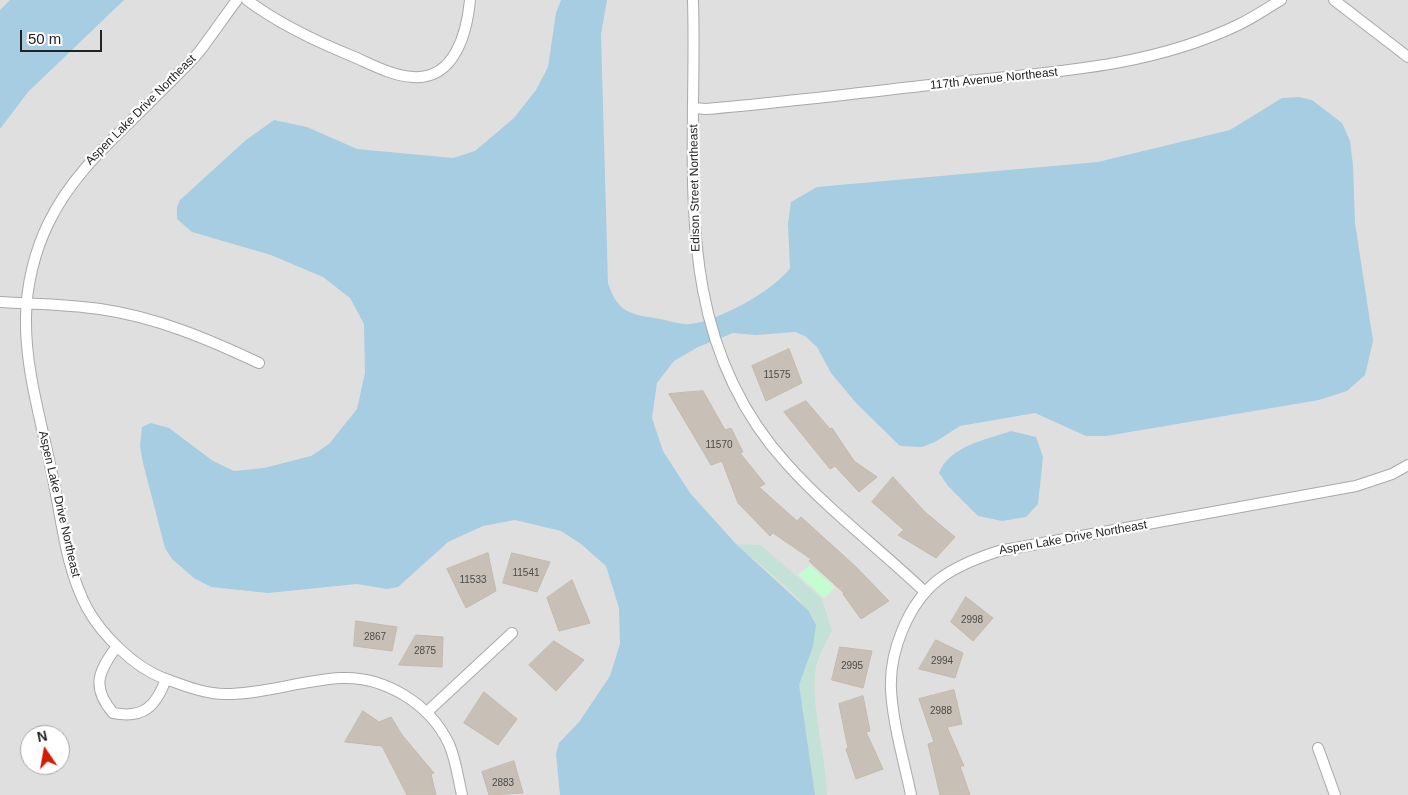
<!DOCTYPE html>
<style>
body{margin:0}
#map{position:relative;width:1408px;height:795px;overflow:hidden;background:#f2f0e8;font-family:Arial,sans-serif}
canvas{display:block}
.north{position:absolute;left:20px;top:725px;width:50px;height:50px;box-sizing:border-box;background:#fff;border:1px solid #a7a7a7;border-radius:50%;rotate:348deg;font-size:14px;font-weight:700;line-height:20px;text-align:center;color:#222}
.north::after{content:'';display:block;margin:auto;width:18px;height:22px;background:#d31b00;clip-path:polygon(50% 0,100% 100%,50% 72%,0 100%)}
.scale{position:absolute;left:20px;top:30px;width:82px;height:22px;box-sizing:border-box;border:2px solid #222;border-top:0;padding-left:6px;font-size:15px;line-height:18px;white-space:nowrap;color:#222;-webkit-text-stroke:4px #fff;paint-order:stroke}
</style>
<div id="map">
<canvas width="1408" height="795"></canvas>
<div class="north">N</div>
<div class="scale">50 m</div>
</div>
<script>
const g = document.querySelector('canvas').getContext('2d');
g.lineJoin = 'round';
function paint(path, color) { g.fillStyle = color; g.fill(path, 'evenodd'); }
function trace(path, color, width, dash) { g.strokeStyle = color; g.lineWidth = width; g.lineCap = dash ? 'butt' : 'round'; g.setLineDash(dash || []); g.stroke(path); }
function drawText(font, color, halo, rows, align = 'center') {
  g.font = font + ' Arial,sans-serif'; g.lineWidth = 4.5; g.setLineDash([]); g.textBaseline = 'middle'; g.strokeStyle = halo; g.fillStyle = color; for (const [text, x, y, turn = 0] of rows) {
    g.save(); g.translate(x, y); g.rotate((+turn || 0) * Math.PI / 180); g.textAlign = isNaN(turn) ? turn : align; if (halo) g.strokeText(text, 0, 0); g.fillText(text, 0, 0); g.restore();
  }
}
paint(new Path2D(`
 M0,0H1408V795H0ZM30,735H60V765H30Z`), '#e0dfdf');
paint(new Path2D(`
 M736,544L761,545L822,599L832,631C825,644 816,659 815,674C812,714 826,755 827,795H815L799,696V685L814,619C795,590 762,567 736,544Z`), '#c4e1d7');
paint(new Path2D(`
 M810,565L835,588L824,598L798,575Z`), '#c4fdd0');
paint(new Path2D(`
 M10,0H124L28,92L0,129V10Z
 M561,0H607L601,34L608,283C618,314 631,314 660,319C670,321 681,325 691,324C718,321 775,290 790,268L788,224L791,202L817,187L1098,162L1230,130L1282,98L1299,97L1312,100L1342,123L1350,141L1353,165L1355,223L1373,341L1365,375L1347,391L1319,400L1106,436H1086L1035,413L960,426L935,442L922,447L900,446L857,404L831,373L817,347L805,336L795,332L756,335L733,333L698,347L674,361L657,383L652,418L663,451L690,493L736,544L808,610L816,625L813,646L799,685L815,795H560L556,754L559,743L579,722L610,676L620,644L619,608L606,566L581,544L561,531L515,520L483,526L448,542L398,587L387,589L357,584L268,593L211,587L194,578L172,559L165,548L143,463L140,446L142,427L151,423L169,428L213,461L234,471L264,468L311,456L329,444L357,409L365,373L364,324L350,298L323,277L271,255L192,232L177,219V207L180,200L246,140L274,120L307,127L357,149L453,158L475,151L514,118L536,90L548,67L556,13Z
 M1011,431L1036,437L1043,457L1038,504L1026,517L1002,521L978,516L948,486L939,473C950,446 985,440 1011,431Z`), '#a6cde2');
const building = new Path2D(`
 M789,349L802,383L766,401L752,366Z
 M703,391L725,430L731,428L743,452L740,453L765,484L759,487L797,521L801,517L855,566L889,601L861,619L843,594L844,593L809,561L811,559L773,533L770,536L738,503L722,461L711,465L669,394Z
 M806,401L830,429L832,428L854,461L877,477L859,492L835,466L830,469L784,412Z
 M893,477L925,512L955,537L936,558L898,535L904,530L872,502Z
 M488,553L496,591L466,608L447,569Z
 M512,553L550,562L537,592L503,583Z
 M572,580L590,623L559,631L547,598Z
 M966,597L993,618L973,641L951,622Z
 M356,621L397,627L392,651L354,646Z
 M416,635L443,637L442,667L399,665Z
 M936,640L963,653L955,678L919,669Z
 M554,641L584,660L556,691L529,665Z
 M840,647L872,651L863,688L832,680Z
 M954,690L962,724L947,727L964,766H960L970,795H940L928,744L934,742L919,699Z
 M484,692L517,719L498,745L464,723Z
 M863,696L870,731L866,732L883,769L856,779L846,749L848,748L839,704Z
 M363,711L379,722L391,717L402,735L434,773L431,774L436,795H407L382,746L345,742Z
 M514,761L523,793L489,795L482,772Z`);
paint(building, '#c8c0b7');
trace(building, '#c5b9a9', 1);
const street = new Path2D(`
 M237,0C224,17 212,35 199,52C185,68 169,83 154,98C115,138 74,171 49,222C35,250 26,286 26,318C25,372 43,426 53,479C62,521 66,569 87,608C102,635 134,667 163,678C183,685 204,694 225,694C265,694 302,680 341,678C385,676 430,704 449,744C456,760 458,778 462,795
 M247,0C279,24 315,41 352,56C371,64 392,76 413,77C455,80 467,32 470,0
 M693,0C698,164 666,331 787,464C829,511 880,549 925,592
 M1334,0L1408,57
 M694,108L706,109C787,102 867,92 947,83C1047,72 1146,69 1238,25C1253,18 1267,8 1281,0
 M0,302C33,304 67,304 100,309C156,317 208,339 259,363
 M117,646C98,672 91,687 113,713C144,719 156,706 166,679
 M427,712L512,633
 M1318,748L1335,795
 M911,795C904,761 893,725 891,690C889,652 908,604 938,580C956,566 977,558 999,551L1356,486L1392,474L1408,465`);
trace(street, '#a9a9a9', 12);
trace(street, '#fff', 10);
drawText('10px', '#4c4a47', null, [
 ["11575",777,375],
 ["11570",719,445],
 ["11541",526,573],
 ["11533",473,580],
 ["2998",972,620],
 ["2867",375,637],
 ["2875",425,651],
 ["2994",942,661],
 ["2995",852,666],
 ["2988",941,711],
 ["2883",503,783]
]);
drawText('12px', '#222', '#fff', [
 ["117th Avenue Northeast",994,79,-6],
 ["Aspen Lake Drive Northeast",141,110,-45],
 ["Edison Street Northeast",695,188,-91],
 ["Aspen Lake Drive Northeast",59,504,77],
 ["Aspen Lake Drive Northeast",1073,538,-10]
]);
</script>
